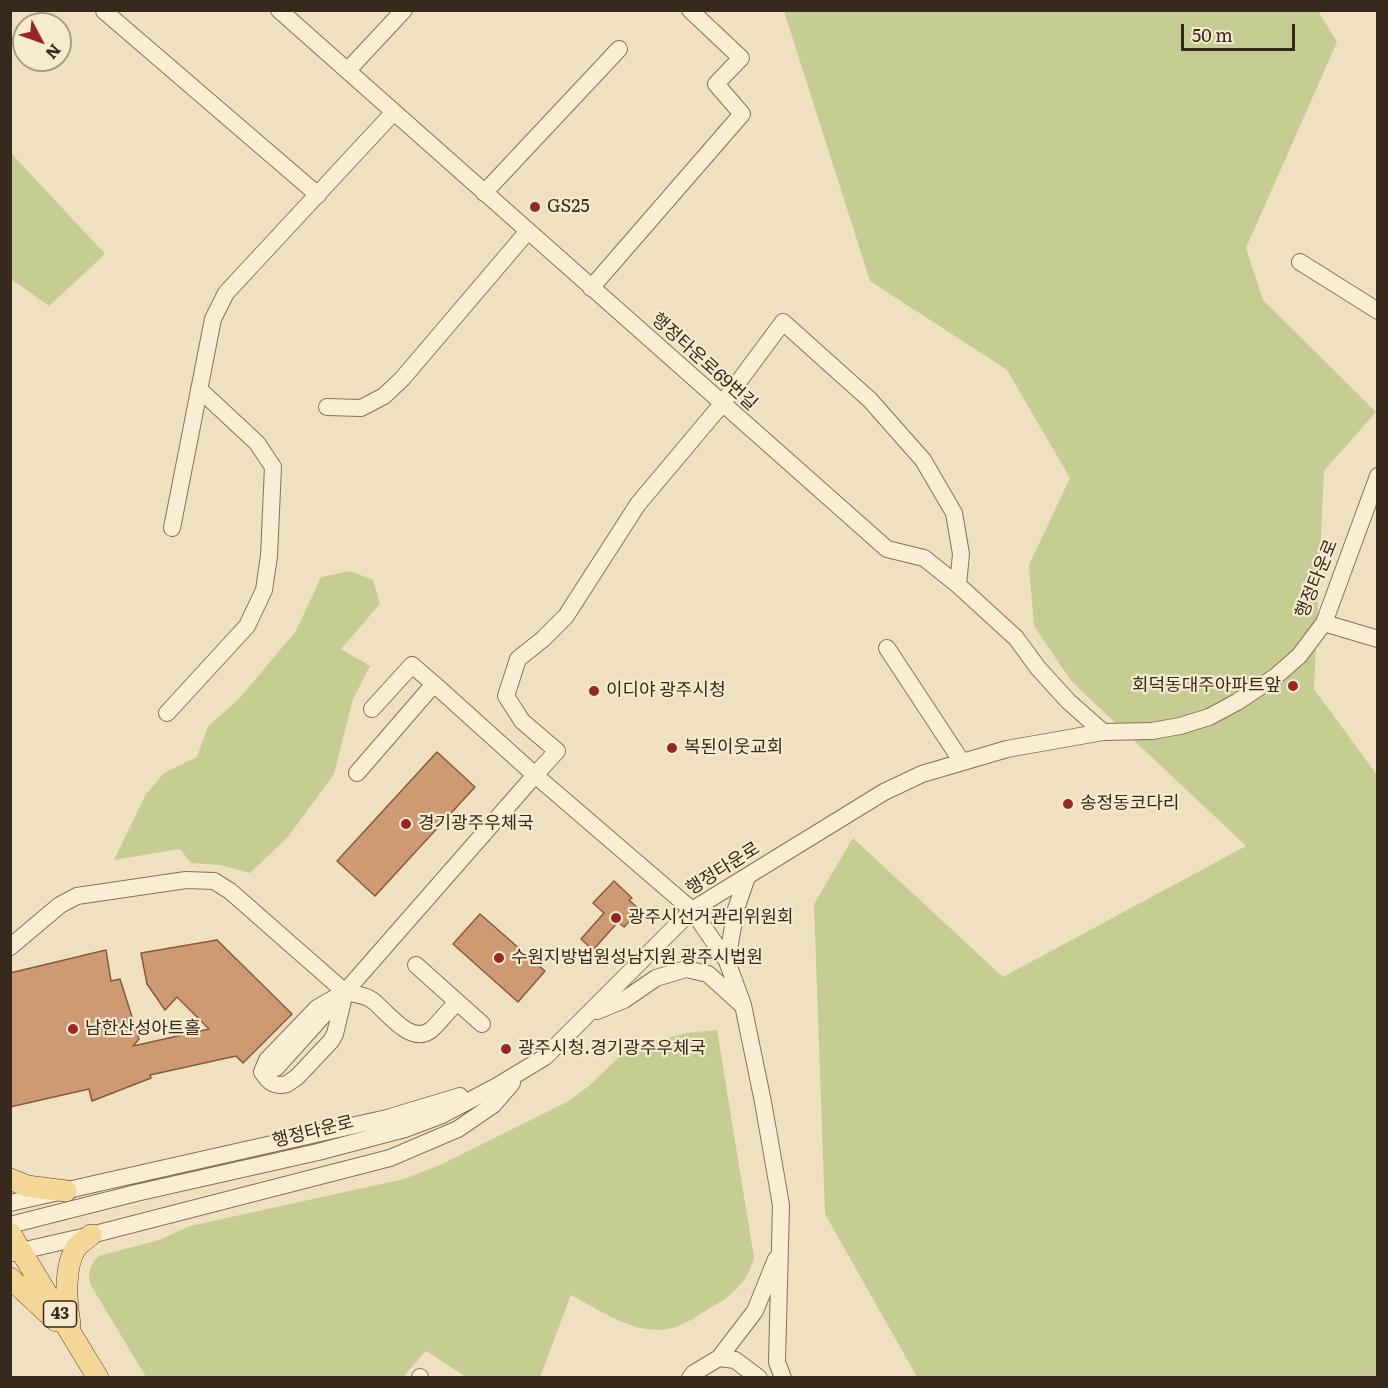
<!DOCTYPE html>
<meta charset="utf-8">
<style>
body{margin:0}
#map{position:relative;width:1388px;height:1388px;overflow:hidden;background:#efe1c0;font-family:Literata,serif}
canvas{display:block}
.frame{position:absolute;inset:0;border:12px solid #37291c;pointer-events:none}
.north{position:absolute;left:12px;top:12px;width:60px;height:60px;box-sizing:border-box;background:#f6ebcf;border:2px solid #aa9d87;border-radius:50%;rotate:131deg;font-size:16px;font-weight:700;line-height:24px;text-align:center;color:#37291c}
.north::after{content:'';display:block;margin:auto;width:21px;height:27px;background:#982627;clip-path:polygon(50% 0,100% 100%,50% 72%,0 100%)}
.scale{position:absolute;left:1181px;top:24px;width:114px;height:27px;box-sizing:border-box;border:3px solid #37291c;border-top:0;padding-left:8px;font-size:18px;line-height:21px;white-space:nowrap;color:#37291c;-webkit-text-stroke:4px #f6ebcf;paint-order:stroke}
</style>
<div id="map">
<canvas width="1388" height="1388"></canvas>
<div class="frame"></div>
<div class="north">N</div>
<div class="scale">50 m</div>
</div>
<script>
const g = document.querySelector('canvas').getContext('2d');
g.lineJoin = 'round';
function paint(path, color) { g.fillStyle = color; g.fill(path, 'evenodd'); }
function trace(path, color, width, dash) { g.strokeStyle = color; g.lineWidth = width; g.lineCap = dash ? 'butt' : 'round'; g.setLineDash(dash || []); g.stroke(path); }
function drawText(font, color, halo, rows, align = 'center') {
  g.font = font + ' Literata,"Noto Sans KR",serif'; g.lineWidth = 4.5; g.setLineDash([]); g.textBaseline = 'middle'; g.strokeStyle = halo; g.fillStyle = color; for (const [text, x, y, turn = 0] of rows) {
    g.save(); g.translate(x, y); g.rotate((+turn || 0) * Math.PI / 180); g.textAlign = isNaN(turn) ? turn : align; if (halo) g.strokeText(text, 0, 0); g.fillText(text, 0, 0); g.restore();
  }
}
paint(new Path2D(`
 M784,11H1318L1337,42L1246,248L1263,300L1376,412L1324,471L1314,689L1377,775V1377H917L825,1214L814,904L853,838L1003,977L1246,846L1072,682L1034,626L1029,565L1070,478L1007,370L870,281Z
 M11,153L105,254L49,306L11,279Z
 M350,571L373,580L380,604L341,649L370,666L353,699L334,774L288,837L250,873L220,865L191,863L180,849L114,860L146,794L164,773L197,757L208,726L238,700L296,631L321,577Z
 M717,1030L754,1258C747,1283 732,1296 710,1308C700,1314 689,1322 678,1326C641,1340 603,1312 571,1295L540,1377H466L426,1351L403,1377H146L90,1284C88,1272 90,1264 99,1256L159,1240L190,1226L404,1179L440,1165L567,1102L589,1086L621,1055L663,1039L686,1033Z`), '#c6cd93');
const building = new Path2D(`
 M437,752L475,787L375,896L337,861Z
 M614,881L632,898L629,900L640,910L624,927L618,922L593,950L581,939L604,913L593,903Z
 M480,914L545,971L518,1002L453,944Z
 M217,940L292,1014L243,1063L236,1056L150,1075L151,1078L92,1101L89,1089L10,1107V973L106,950L111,981L120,979L139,1039L133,1046L209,1029L177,997L165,1010L147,984L141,953Z`);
paint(building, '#ce9a74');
trace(building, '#885a3d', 1.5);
const minor = new Path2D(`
 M279,10L887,549L924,558L958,585L1016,638L1038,668L1068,701L1103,732
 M104,11L318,195
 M348,70L404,10
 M484,193L619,49
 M1300,262L1378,311
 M591,288L742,114L716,84L741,58L690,10
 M327,407L361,408L384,396L402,379L528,231
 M172,528L213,319L226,293L394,112
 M1324,623L1378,639
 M887,648L962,762
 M372,709L412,665L434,684
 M167,713L247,626L264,590L269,556L273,467L257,443L199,389
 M357,773L434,684L535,775L557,751L522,721L506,696L518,659L543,639L566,616L638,504L722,404L783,322L870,400L923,460L954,513L961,554L958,585
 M10,947L60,905L77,896L186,880L214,881L230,891L345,992L535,775L692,910L727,961L743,1005L763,1102L781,1205L777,1362L783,1378
 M727,961L736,909L747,877
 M416,965L482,1024
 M345,992L335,1034L331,1041L297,1077L287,1084C275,1087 269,1083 262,1072L267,1060L317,1008L345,992C353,994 365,995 372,1000C387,1011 410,1046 431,1030C440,1022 448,1011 457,1002
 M597,1011L624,1000L656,978L686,969L708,974L741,1004
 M276,1068L330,1008
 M10,1203L387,1118L460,1096
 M10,1225L136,1193L318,1152L405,1129L442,1115L497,1086L545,1057L692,910L884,792L922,774L1007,749L1103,732L1152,731L1180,726L1209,717L1237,702L1275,677L1299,656L1324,623L1378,476
 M12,1253L91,1235L390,1158L458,1129L493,1105L512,1083
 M719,1358L735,1360L759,1378
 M420,1378V1377
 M690,1378L694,1373L719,1358L755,1311L776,1259`);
const major = new Path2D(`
 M10,1179L27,1186L66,1191
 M10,1233L98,1378
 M10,1278L56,1321
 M70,1324C66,1303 64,1266 76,1248C80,1243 86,1239 91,1235`);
trace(minor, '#887157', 18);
trace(major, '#553f2c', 22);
trace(minor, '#f9eed3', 16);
trace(major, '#f4d696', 21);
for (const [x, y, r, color] of [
 [535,207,6,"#982627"],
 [1293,686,6,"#982627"],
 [594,691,6,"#982627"],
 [672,748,6,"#982627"],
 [1068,804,6,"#982627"],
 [406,824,6,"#982627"],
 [616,918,6,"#982627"],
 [499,958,6,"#982627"],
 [73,1029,6,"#982627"],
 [506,1049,6,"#982627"]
]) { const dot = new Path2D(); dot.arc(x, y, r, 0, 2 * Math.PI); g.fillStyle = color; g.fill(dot); trace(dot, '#f6ebcf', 2); }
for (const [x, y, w] of [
 [60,1314,33]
]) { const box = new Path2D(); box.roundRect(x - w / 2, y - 13, w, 26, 4.5); g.fillStyle = '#f6ebcf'; g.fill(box); trace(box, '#37291c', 1.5); }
drawText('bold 16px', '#37291c', null, [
 ["43",60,1314]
]);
drawText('18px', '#37291c', '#f6ebcf', [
 ["GS25",547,207],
 ["회덕동대주아파트앞",1281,686,"right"],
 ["이디야 광주시청",606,691],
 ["복된이웃교회",684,748],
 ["송정동코다리",1080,804],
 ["경기광주우체국",418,824],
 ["광주시선거관리위원회",628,918],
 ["수원지방법원성남지원 광주시법원",511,958],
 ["남한산성아트홀",85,1029],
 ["광주시청.경기광주우체국",518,1049]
], 'left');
drawText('18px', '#37291c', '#f6ebcf', [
 ["행정타운로69번길",704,362,42],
 ["행정타운로",1317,579,-68],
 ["행정타운로",723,869,-32],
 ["행정타운로",313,1132,-14]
]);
</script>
